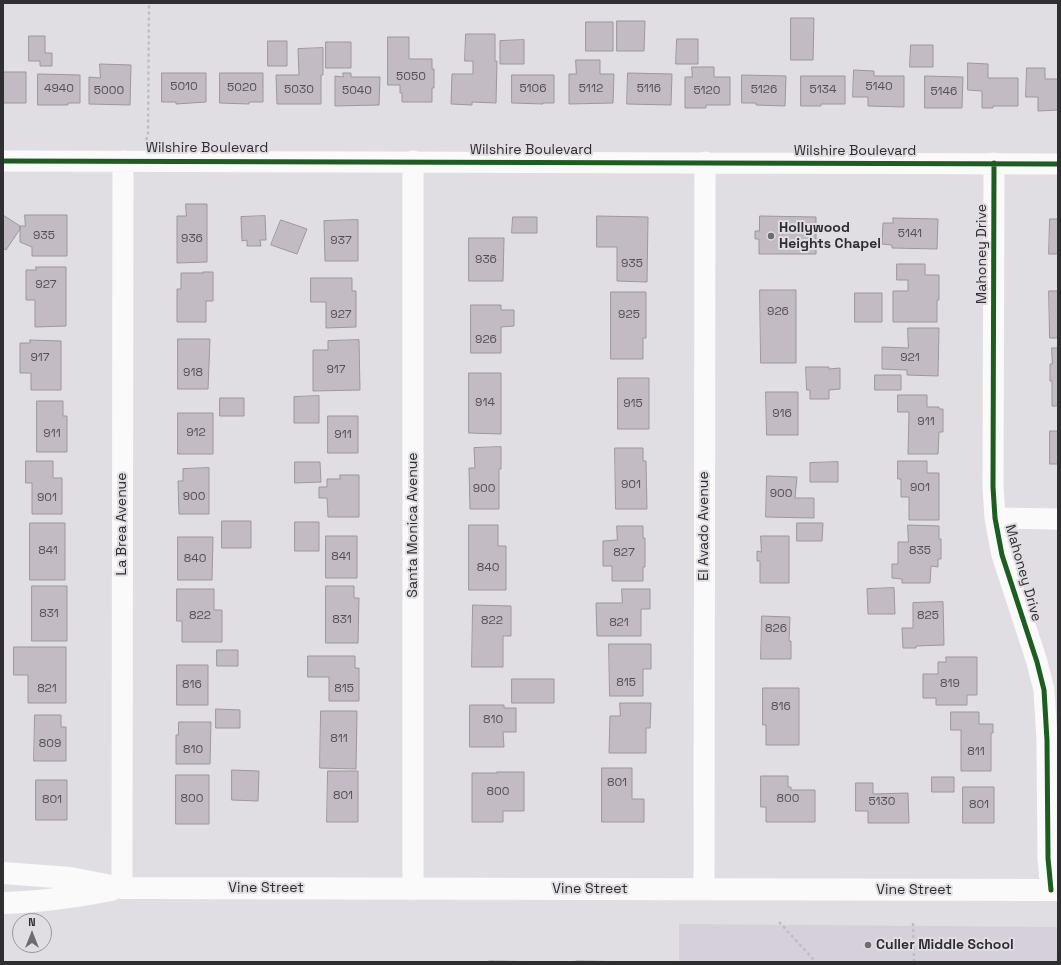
<!DOCTYPE html>
<style>
body{margin:0}
#map{position:relative;width:1061px;height:965px;overflow:hidden;background:#e0dee2;font-family:"Space Grotesk",sans-serif}
canvas{display:block}
.frame{position:absolute;inset:0;border:4px solid #2f2e30;pointer-events:none}
.north{position:absolute;left:12px;top:913px;width:40px;height:40px;box-sizing:border-box;background:#e0dde3;border:1px solid #99979b;border-radius:50%;rotate:0deg;font-size:11px;font-weight:700;line-height:16px;text-align:center;color:#2f2e30}
.north::after{content:'';display:block;margin:auto;width:14px;height:18px;background:#6d6c6e;clip-path:polygon(50% 0,100% 100%,50% 72%,0 100%)}
</style>
<div id="map">
<canvas width="1061" height="965"></canvas>
<div class="frame"></div>
<div class="north">N</div>
</div>
<script>
const g = document.querySelector('canvas').getContext('2d');
g.lineJoin = 'round';
function paint(path, color) { g.fillStyle = color; g.fill(path, 'evenodd'); }
function trace(path, color, width, dash) { g.strokeStyle = color; g.lineWidth = width; g.lineCap = dash ? 'butt' : 'round'; g.setLineDash(dash || []); g.stroke(path); }
function drawText(font, color, halo, rows, align = 'center') {
  g.font = font + ' "Space Grotesk",sans-serif'; g.lineWidth = 4; g.setLineDash([]); g.textBaseline = 'middle'; g.strokeStyle = halo; g.fillStyle = color; for (const [text, x, y, turn = 0] of rows) {
    g.save(); g.translate(x, y); g.rotate((+turn || 0) * Math.PI / 180); g.textAlign = isNaN(turn) ? turn : align; if (halo) g.strokeText(text, 0, 0); g.fillText(text, 0, 0); g.restore();
  }
}
paint(new Path2D(`
 M679,924L1058,927V962H679Z`), '#d5d0d9');
const building = new Path2D(`
 M791,18H814L813,60H791Z
 M617,21H645L644,51H617Z
 M586,22H613V51H586Z
 M466,34H495V61H497L496,103L472,102V105L451,104L452,74H473V61H465Z
 M29,36H45V53H52V66H40V61H29Z
 M388,37H409V59H432V69H434V88H432V102H402V93H400V85H388Z
 M677,39H698V64H676Z
 M524,40V64H500V41Z
 M268,41H287V66H268Z
 M326,42H351V68H326Z
 M911,45H933V67H910Z
 M323,48V75H321V104H277L276,75H299L298,49Z
 M576,60H600V74H614L613,103L569,104V74H576Z
 M968,63L988,64V78H1018V106H993V108H982V91L968,90Z
 M100,64L131,65L130,105L89,104V77L100,78Z
 M692,67H714V77H730V105H706V108H685V77H692Z
 M1027,68H1045V79H1058V110L1038,111V97H1026Z
 M854,70L874,71V76H904V107L868,106V97H853Z
 M3,72H26V103H3Z
 M162,73H206V102L176,104V102H162Z
 M220,73H263V102H249V104L220,103Z
 M343,73H351V77H380L379,105L335,106V76L343,77Z
 M628,73L672,74L671,105L627,104Z
 M38,74L80,75V103H68V105H38Z
 M512,75H554V103H543V104L512,103Z
 M742,75L786,76L785,106L756,105V103H742Z
 M801,76H845V104H821V106H801Z
 M925,76L963,77L962,108H925Z
 M186,204H207V262L177,263V216H186Z
 M3,215L20,226V229L6,250L3,248Z
 M25,215H67V256H32V247L20,242V226H25Z
 M265,216L266,240H260L261,246H247V240L242,241L241,217Z
 M597,216L648,217L647,282L617,281V247H597Z
 M760,216L816,217V254H759V239H755V231H759Z
 M513,217H537V233H512Z
 M893,218L938,219L937,249L892,248V245L882,244L883,223H893Z
 M1050,219H1058V254H1049Z
 M281,220L307,229L297,254L271,245Z
 M358,220V261H325L324,221Z
 M469,238H504L503,281H469Z
 M897,264H925V275H939V300H937V322H893V291H908V280H897Z
 M36,267H66V326L35,327V300H26V270H36Z
 M203,272H213V301H206V322H177V289H181V273H203Z
 M311,278H352V291H356V327L326,328V302H311Z
 M760,290H796V363H761Z
 M1049,291H1058V338H1050Z
 M611,292H646V338H643V359H611Z
 M855,293H882V322H855Z
 M471,305H501V310H514V326L501,327V353H471Z
 M908,328H939L938,376L907,375V370L882,369V347L908,348Z
 M178,339H210L208,389H178Z
 M30,340L61,341V390H31V373H20V343H30Z
 M359,340L360,390L313,391V350H328V341Z
 M1052,348H1058V406H1052V381H1050V364H1052Z
 M806,367H829V369L840,368V389L829,390V399H810V390H807Z
 M469,373H501V434L469,433Z
 M875,375H901V390H875Z
 M618,378H649V429H618Z
 M766,392H798V435H767Z
 M898,395H927V407H939V409H943V432H939L938,454H908L909,412H898Z
 M319,396V423H294V397Z
 M220,398H244V416H220Z
 M37,401H63V416H67V452H37Z
 M178,413H213V454H178Z
 M328,416H358V453H328Z
 M1050,431H1058V464H1050Z
 M501,447V469H499V509H470L469,468H475L474,448Z
 M615,448H643V461H646L647,509H616Z
 M26,461H53V478H62V514H32V483H26Z
 M898,461H927V473H939V520H909V497H901V479H898Z
 M295,462H320L321,482L295,483Z
 M838,462V482H810V463Z
 M209,468V514H179L178,481H183V469Z
 M340,475H359V517H328L327,498H319V487H327V479H340Z
 M767,476L797,477L795,498H814V518L766,517Z
 M222,521H251V548H222Z
 M295,522H319V551H295Z
 M30,523H65V580H30Z
 M797,523H823L822,541H797Z
 M469,525H498V546H506V590H469Z
 M908,525L939,526V539H941V559H938V567L931,566L930,583H902V579L892,578V564H898V542H908Z
 M617,526H643V538H645V567H643V581H612V566H603V541L617,540Z
 M326,536H357V578H326Z
 M761,536H789V583H760V561H757V551L761,552Z
 M178,537H213L212,580H178Z
 M32,586H67V641H32Z
 M326,586H354V598H359L358,643H326Z
 M894,588L895,614H868L867,589Z
 M177,589H214V610H222V642H182V621H177Z
 M622,589H650V609H641V636H597L596,603H622Z
 M943,602L944,645L916,646V648H903L902,628H913V603Z
 M473,605L511,606V636H503V667H472Z
 M762,616L790,617L789,641H791V659H761Z
 M609,644H651V669H643V696H610Z
 M14,647H66V703H28V675H14Z
 M217,650H238V666H217Z
 M308,656H355V668H359V701H329V677H308Z
 M946,657H977V695H967V705H936V698H923V674H938V662H946Z
 M177,665H208V705H177Z
 M512,679H554V703H512Z
 M763,688H799V745H766V725H763Z
 M620,703H651L650,728H646V753H609L610,716H620Z
 M470,705H504V708H516V732H503L504,747H470Z
 M216,709L240,710V728H216Z
 M321,711H357L356,769L320,768Z
 M951,712H979V724H993V733H991V771H961V730H951Z
 M35,715H61V727H66V761H34Z
 M179,722H211L210,764H176V735H178Z
 M602,768H632V799H644V822H602Z
 M232,770L259,771L258,801L232,800Z
 M328,771H358V822H327Z
 M497,772H524V811H503V822H472V773H497Z
 M176,775H209V824H176Z
 M761,776H788V787H791V790H815V822H766V807H761Z
 M932,777H954V792H932Z
 M36,780H67V820H36Z
 M856,783H873V794L908,793L909,823H868V811H856Z
 M963,787H994V823H963Z
 M489,961L561,962H489Z
 M576,961L649,962H576Z`);
paint(building, '#c3bbc3');
trace(building, '#9a989a', 1);
trace(new Path2D(`
 M146,140L148,135L149,3
 M779,922L816,962
 M913,923L914,962
 M1057,962L1058,960`), '#bfbebf', 2.5, [3, 3]);
trace(new Path2D(`
 M3,161L1058,164
 M413,161V889
 M994,163L993,487L995,518L1002,555L1037,662L1044,690L1047,740L1048,858L1051,890
 M995,518L1058,519
 M122,888L123,161
 M704,889L705,162`), '#fafafb', 21);
trace(new Path2D(`
 M3,873L70,878L122,888L1058,890
 M3,903C39,902 75,897 111,890`), '#fafafb', 22);
trace(new Path2D(`
 M3,161L1058,164
 M994,163L993,487L995,518L1002,555L1037,662L1044,690L1047,740L1048,858L1051,890`), '#1b5e20', 5);
for (const [x, y, r, color] of [
 [771,236,4,"#6d6c6e"],
 [868,945,4,"#6d6c6e"]
]) { const dot = new Path2D(); dot.arc(x, y, r, 0, 2 * Math.PI); g.fillStyle = color; g.fill(dot); trace(dot, '#e0dde3', 1.5); }
drawText('12px', '#545155', null, [
 ["5050",411,77],
 ["5010",184,87],
 ["5140",879,87],
 ["5020",242,88],
 ["4940",59,89],
 ["5106",533,89],
 ["5112",591,89],
 ["5116",649,89],
 ["5030",299,90],
 ["5126",764,90],
 ["5134",823,90],
 ["5000",109,91],
 ["5040",357,91],
 ["5120",707,91],
 ["5146",944,92],
 ["5141",910,234],
 ["935",44,236],
 ["936",192,239],
 ["937",341,241],
 ["936",486,260],
 ["935",632,264],
 ["927",46,285],
 ["926",778,312],
 ["927",341,315],
 ["925",629,315],
 ["926",486,340],
 ["917",40,358],
 ["921",910,358],
 ["917",336,370],
 ["918",193,373],
 ["914",485,403],
 ["915",633,404],
 ["916",782,414],
 ["911",926,422],
 ["912",196,433],
 ["911",52,434],
 ["911",343,435],
 ["901",631,485],
 ["901",920,488],
 ["900",484,489],
 ["900",781,494],
 ["900",194,497],
 ["901",47,498],
 ["841",48,551],
 ["835",920,551],
 ["827",624,553],
 ["841",341,557],
 ["840",195,559],
 ["840",488,568],
 ["831",49,614],
 ["822",200,616],
 ["825",928,616],
 ["831",342,620],
 ["822",492,621],
 ["821",619,623],
 ["826",776,629],
 ["815",626,683],
 ["819",950,684],
 ["816",192,685],
 ["821",47,689],
 ["815",344,689],
 ["816",781,707],
 ["810",493,720],
 ["811",339,739],
 ["809",50,744],
 ["810",193,750],
 ["811",976,752],
 ["801",617,783],
 ["800",498,792],
 ["801",343,796],
 ["800",192,799],
 ["800",788,799],
 ["801",52,800],
 ["5130",882,802],
 ["801",979,805]
]);
drawText('14px', '#2f2e30', '#e0dde3', [
 ["Wilshire Boulevard",207,148],
 ["Wilshire Boulevard",531,150],
 ["Wilshire Boulevard",855,151],
 ["Mahoney Drive",982,254,-90],
 ["La Brea Avenue",122,524,-90],
 ["Santa Monica Avenue",413,525,-90],
 ["El Avado Avenue",704,526,-90],
 ["Mahoney Drive",1023,573,74],
 ["Vine Street",266,888],
 ["Vine Street",590,889],
 ["Vine Street",914,890]
]);
drawText('bold 14px', '#2f2e30', '#e0dde3', [
 ["Hollywood",779,228],
 ["Heights Chapel",779,244],
 ["Culler Middle School",876,945]
], 'left');
</script>
